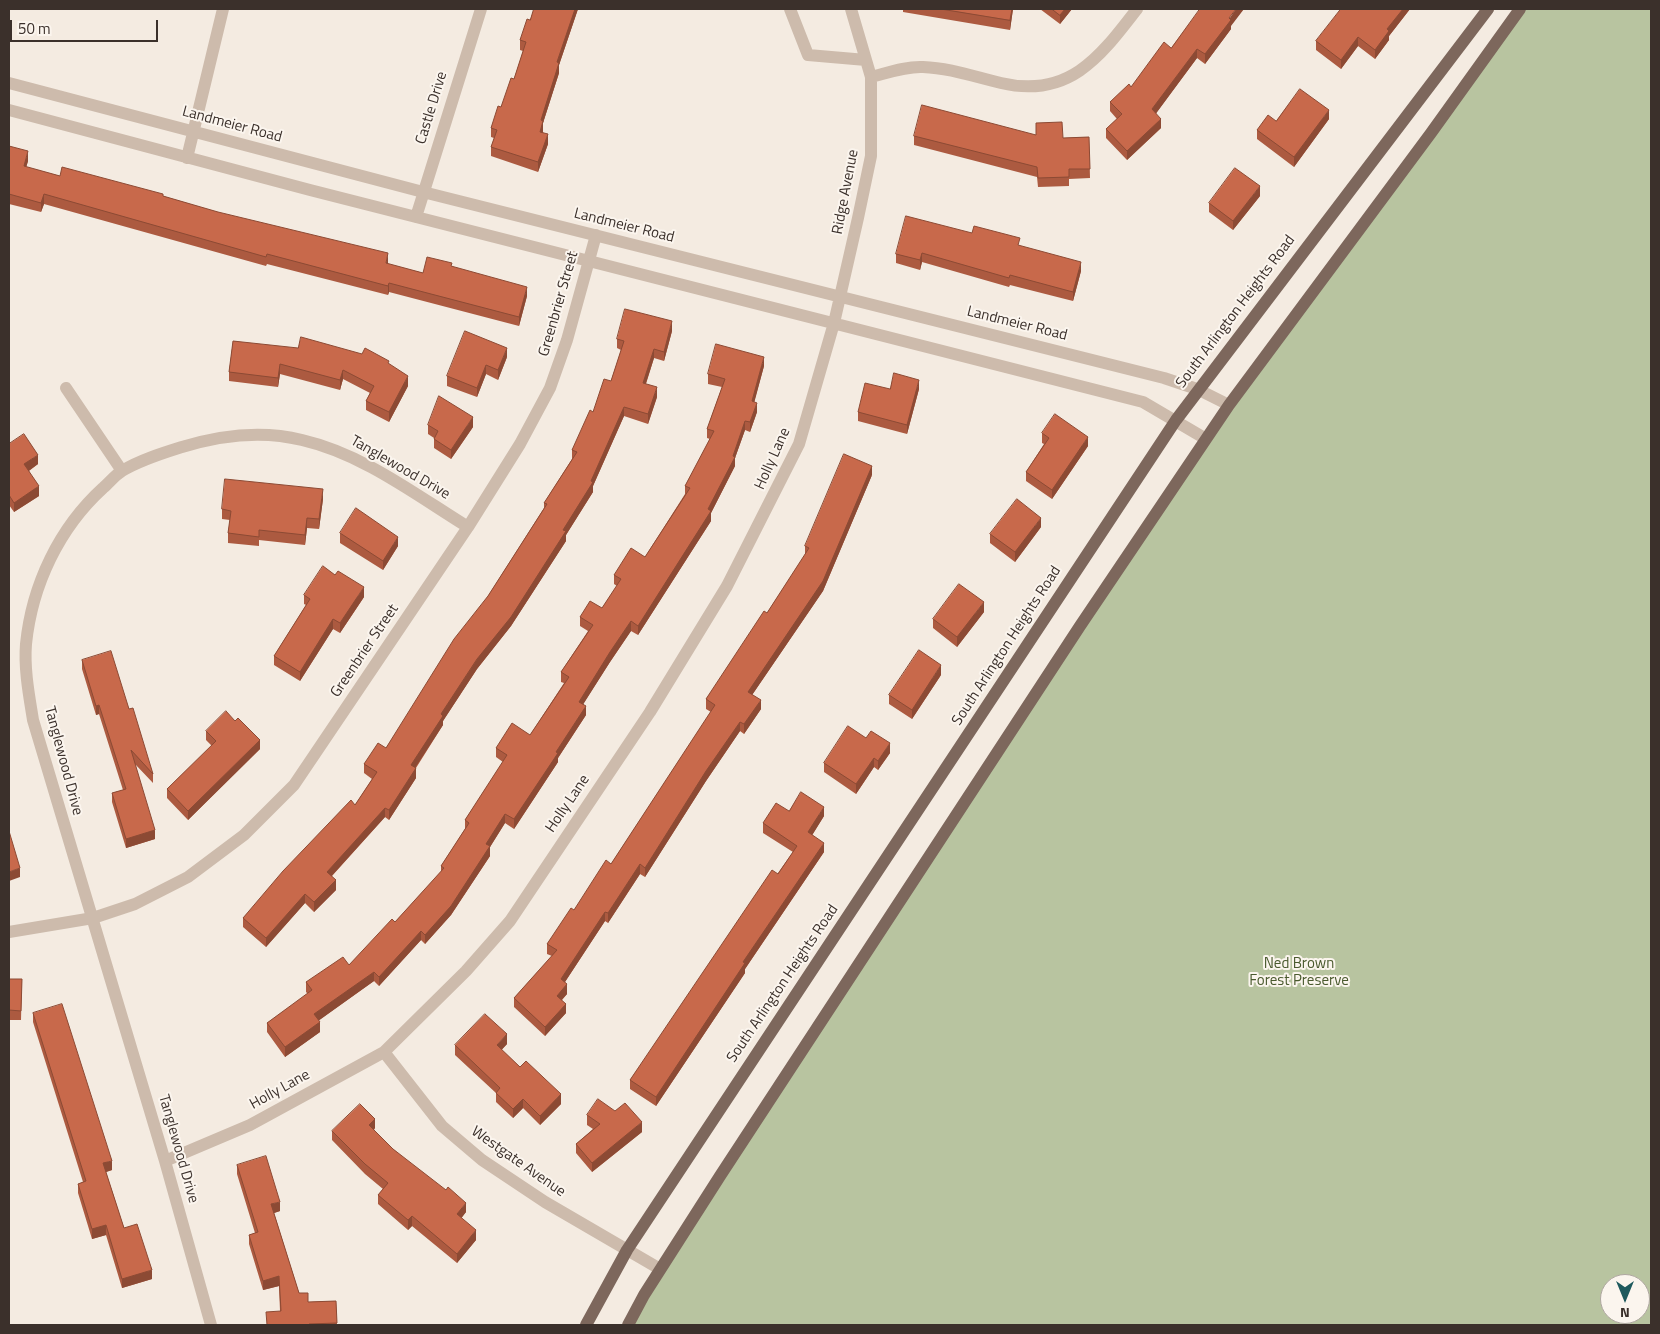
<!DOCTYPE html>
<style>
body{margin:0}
#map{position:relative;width:1660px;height:1334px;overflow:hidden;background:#f4ebe1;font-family:"Titillium Web",sans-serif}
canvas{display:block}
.frame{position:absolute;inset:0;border:10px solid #3b302b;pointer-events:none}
.north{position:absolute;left:1600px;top:1274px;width:50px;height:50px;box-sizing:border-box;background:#fbf5ee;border:1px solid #aea6a0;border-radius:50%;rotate:180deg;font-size:14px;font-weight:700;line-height:20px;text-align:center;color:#3b302b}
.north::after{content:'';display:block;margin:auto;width:18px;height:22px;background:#1f5a5e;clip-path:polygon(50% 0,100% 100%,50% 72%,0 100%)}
.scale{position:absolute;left:10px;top:20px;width:148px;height:22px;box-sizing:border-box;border:2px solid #3b302b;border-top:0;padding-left:6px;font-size:15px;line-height:18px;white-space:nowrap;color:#3b302b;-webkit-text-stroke:4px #fbf5ee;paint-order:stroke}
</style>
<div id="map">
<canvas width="1660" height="1334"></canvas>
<div class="frame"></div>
<div class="north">N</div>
<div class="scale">50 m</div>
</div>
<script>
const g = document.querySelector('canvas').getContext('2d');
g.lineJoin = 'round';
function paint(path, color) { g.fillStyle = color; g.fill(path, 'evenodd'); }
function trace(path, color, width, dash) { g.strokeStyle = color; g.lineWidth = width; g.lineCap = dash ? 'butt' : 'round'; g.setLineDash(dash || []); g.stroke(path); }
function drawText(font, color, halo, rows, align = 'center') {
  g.font = font + ' "Titillium Web",sans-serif'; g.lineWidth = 4; g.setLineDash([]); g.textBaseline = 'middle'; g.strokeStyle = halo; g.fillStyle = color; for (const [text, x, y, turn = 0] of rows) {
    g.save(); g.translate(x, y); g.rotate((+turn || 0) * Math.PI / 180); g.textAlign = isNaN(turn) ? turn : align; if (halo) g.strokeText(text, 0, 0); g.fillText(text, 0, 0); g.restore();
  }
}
paint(new Path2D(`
 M1521,9H1651V1325H628L1214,427ZM1610,1284H1640V1314H1610Z`), '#b8c4a0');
trace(new Path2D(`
 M790,9L808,55L866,60
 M871,77C887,73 906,66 923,67C950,68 975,77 1001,83C1069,99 1100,57 1137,9
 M9,83L423,192L1164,378L1197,389L1229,405
 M9,110L310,190L1143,402L1206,439
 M187,158L223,9
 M416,217L481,9
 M66,388L122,471
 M9,932L93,918L135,904L188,877L244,835L294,785L468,527L520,444L550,388L567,340L596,235
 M384,1052L442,1126L482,1160L545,1202L660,1269
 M165,1161L250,1125L384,1052L466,971L510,921L650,712L727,586L799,444L834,323L858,218L871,156V77L851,9
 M211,1325L165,1161L33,720C29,695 24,669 26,644C32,585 59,528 103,488C109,483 115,475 122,471C140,460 163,453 182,447C221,435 262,430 302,440C363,454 416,495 468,527`), '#cdbbac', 12);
trace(new Path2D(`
 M586,1325L627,1250L1176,420L1488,9
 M628,1325L644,1295L720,1176L1080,626L1229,405L1431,133L1520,9`), '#7d675c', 12);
paint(new Path2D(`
 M534,9H578L559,65V73L543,123V132L548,144L538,172L491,156V147L494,138L491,137V128L514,79L523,51L520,50V40L530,20Z
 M903,9H1013L1010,30L903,12Z
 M1040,9H1072L1060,24Z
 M1341,9H1410L1389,36V40L1375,59L1358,46L1341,69L1316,50V41Z
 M1231,26V29L1205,64L1197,58L1156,113L1161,128L1127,160L1106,138V129L1117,119L1110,111V102L1131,87L1171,48Z
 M1329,119L1294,167L1257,139V130L1276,121Z
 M1036,135L1063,138L1089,137L1090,178L1069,179V186L1038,187L1037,177L914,145V136Z
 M9,146L28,161L26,167L60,176L163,196L388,263V264L423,273L452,267L527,296L519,326L389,292L388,295L267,264L266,266L44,204L41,212L9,204Z
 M1260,196L1233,230L1209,212V203Z
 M1020,246L1081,271L1073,301L1010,285L1009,287L922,262L920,270L896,263V254Z
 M672,331L664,361L654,358L646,384L657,397L648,424L624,416L593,486V492L566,535V541L511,626L477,669L443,721V725L416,768V778L389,820L385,817L332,876L336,890L314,912L305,903L266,947L243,927V918L355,805L372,779L364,773V764L386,748L488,596L544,508V503L572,459V450L611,381L621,350L617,348V339Z
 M233,341L389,364L408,386L389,422L366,410V401L370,393L343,379L340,390L280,374L278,387L229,381V372Z
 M507,357L498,380L486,374L477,397L447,386V376Z
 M764,366L754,402L757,412L750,432L745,430L735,458V466L711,513V521L638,635L631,631L610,662L583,704L586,715L558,758V762L514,829L505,823L490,847V856L451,915L425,944L421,940L379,986L374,981L319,1020L320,1032L285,1057L267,1032V1023L308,994L306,992V982L349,965L395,922L441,872V866L465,829V820L503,762L496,757V748L530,735L564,683L561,682V672L588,631L580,626V617L602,608L617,586L614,584V575L645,557L685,494V486L710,439L707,438V429L722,387L708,384V374Z
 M890,389H919L907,434L858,421V412Z
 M428,425L473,427L451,459L434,448V438L428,434Z
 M1042,433L1088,446L1052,499L1026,481V472L1044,444L1042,443Z
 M9,444L38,464L29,471L39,496L14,512L9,505Z
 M872,475L823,591L752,695L761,709L744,734L740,731L706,781L645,877L640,874L608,923L605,921L565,982L567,994L562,1000L566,1013L545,1036L514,1007V998L552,956L547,954V944L574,910L611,864L711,712L706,709V699L767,613L805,555V546Z
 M323,499L319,529L307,528L305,545L259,540V546L228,543V533L230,520L222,519V509Z
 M1041,527L1015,562L990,543V534Z
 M340,533L398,546L383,570L340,543Z
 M304,595L364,597L340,633L333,629L300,681L274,665V656L306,605L304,604Z
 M984,612L957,647L933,628V619Z
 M82,660L129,709L153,774V783L135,764L155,839L126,848L112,802V793L123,790L99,714L96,715L82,669Z
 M941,675L912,719L889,704V695Z
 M206,731L260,749L188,820L167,798V789L212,746L206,740Z
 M866,738L890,753L878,770L874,767L856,794L824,772V763Z
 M789,811L824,816L812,835L824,852L745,969V973L656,1106L630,1089V1080L793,852L763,833V823Z
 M9,979H22L21,1020H9Z
 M33,1013L112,1170L106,1172L124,1228L152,1279L122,1288L106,1235L92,1239L78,1193V1184L83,1182L33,1022Z
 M507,1044L501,1050L561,1104L540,1125L523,1108L513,1118L496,1102V1093L455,1055V1045Z
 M615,1111L642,1132L592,1172L576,1153V1144L593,1129L587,1125V1115Z
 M375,1128L374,1130L393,1149L466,1212L461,1218L476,1240L457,1263L412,1226L408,1230L378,1204V1195L383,1189L365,1174L332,1140V1131Z
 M237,1165L280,1211L274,1213L299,1293L308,1302L336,1301L337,1325H266L280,1311L279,1286L263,1290L249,1244V1235L255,1233L237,1174Z`), '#ac5a40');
paint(new Path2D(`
 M575,9H578L559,65V73L543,123V131L540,141L541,120L557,62Z
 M1012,9H1013L1010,30V20Z
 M1065,9H1072L1060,24V15Z
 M1236,9H1244L1231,26V29L1205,64V54Z
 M1403,9H1410L1389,36V40L1375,59V50L1387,29Z
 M1358,37V46L1341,69V60Z
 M1197,49V58L1152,119V109Z
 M1329,110V119L1294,167V157Z
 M1161,119V128L1127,160V151Z
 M548,134V144L538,172V162Z
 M28,151V161L24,175V166Z
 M1260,186V196L1233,230V221Z
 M44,194V204L41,212V203Z
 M388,253V263L386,273V263Z
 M922,253V262L920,270V260Z
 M1081,262V271L1073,301V292Z
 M389,283V292L388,295V286Z
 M527,287V296L519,326V317Z
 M672,321V331L664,361V352Z
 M507,348V357L498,380V370Z
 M654,349V358L643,392V383Z
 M764,357V366L752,411V401Z
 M280,364V374L278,387V378Z
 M486,365V374L477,397V388Z
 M343,370V379L340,390V380Z
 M408,376V386L389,422V412Z
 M919,380V389L907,434V425Z
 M657,387V397L648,424V414Z
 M757,403V412L750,432V422Z
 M624,407V416L593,486V492L566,535V541L511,626L477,669L443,721V725L411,774V765L441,714L563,530L591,481Z
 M473,417V427L451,459V450Z
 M745,421V430L735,458V466L711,513V521L638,635V626L708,509L733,456Z
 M1088,437V446L1052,499V490Z
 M38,455V464L24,474V464Z
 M872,466V475L823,591L748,701V692Z
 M39,486V496L14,512V503Z
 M323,489V499L319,529V519Z
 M307,518V528L305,545V535Z
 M1041,518V527L1015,562V552Z
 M398,537V546L383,570V561Z
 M364,587V597L340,633V623Z
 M984,602V612L957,647V637Z
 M333,619V629L300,681V672Z
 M631,621V631L610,662L579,711V702L610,652Z
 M941,665V675L912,719V710Z
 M761,700V709L744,734V724Z
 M99,705V714L96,715V706Z
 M586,706V715L558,758V762L514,829V819L556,752Z
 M740,722V731L706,781L645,877V868L706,771Z
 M260,740V749L188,820V811Z
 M890,743V753L878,770V761Z
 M874,758V767L856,794V784Z
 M416,768V778L389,820V810Z
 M824,807V816L808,842V832Z
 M385,808V817L327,881V872Z
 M505,814V823L490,847V856L451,915L425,944V935Z
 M155,830V839L126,848V839Z
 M824,843V852L745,969V973L656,1106V1097L743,962Z
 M640,864V874L608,923V913Z
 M20,868V877L9,881V872Z
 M336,880V890L314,912V902Z
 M305,894V903L266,947V938Z
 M605,912V921L561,988V979Z
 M421,931V940L379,986V977Z
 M374,972V981L314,1024V1014Z
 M567,984V994L557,1005V996Z
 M566,1004V1013L545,1036V1027Z
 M320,1022V1032L285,1057V1047Z
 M507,1034V1044L497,1055V1045Z
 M561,1094V1104L540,1125V1116Z
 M523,1099V1108L513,1118V1109Z
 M375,1119V1128L369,1134V1125Z
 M642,1122V1132L592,1172V1163Z
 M112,1161V1170L103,1173V1163Z
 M280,1202V1211L271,1214V1204Z
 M466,1203V1212L457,1224V1214Z
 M412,1216V1226L408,1230V1220Z
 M106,1225V1235L92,1239V1229Z
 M476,1230V1240L457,1263V1254Z
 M152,1270V1279L122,1288V1279Z
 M279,1276V1286L263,1290V1281Z`), '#8c4a34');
const building = new Path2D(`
 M534,9H575L557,62L559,63L541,120L543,121L540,132L548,134L538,162L491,147L497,130L491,128L498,106L501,107L511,78L514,79L526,42L520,40L527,19L530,20Z
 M941,9H1012L1010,20Z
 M1052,9H1065L1060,15Z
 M1200,9H1236L1229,18L1231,20L1205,54L1197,49L1152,109L1161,119L1127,151L1106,129L1122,114L1110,102L1129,84L1131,87L1164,42L1171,48Z
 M1341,9H1403L1387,29L1389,31L1375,50L1358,37L1341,60L1316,41Z
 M1300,89L1329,110L1294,157L1257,130L1268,115L1276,121Z
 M922,105L1036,135V123L1062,122L1063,138L1089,137L1090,169H1069V177L1038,178L1037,167L914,136Z
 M9,146L28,151L24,166L60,176L62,167L163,194V196L218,212L388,253L386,263L423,273L427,257L452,263L451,266L527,287L519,317L389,283L388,286L267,254L266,257L44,194L41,203L9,194Z
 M1235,168L1260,186L1233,221L1209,203Z
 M906,216L972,233L974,226L1020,238L1018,245L1081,262L1073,292L1010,275L1009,278L922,253L920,260L896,254Z
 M625,309L672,321L664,352L654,349L643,383L657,387L648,414L624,407L591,481L593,482L563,530L566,531L511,617L477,659L441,714L443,716L411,765L416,768L389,810L385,808L327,872L336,880L314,902L305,894L266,938L243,918L283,871L351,800L355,805L377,772L364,764L378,743L386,748L454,639L488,596L547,504L544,503L577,452L572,450L590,410L593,412L604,379L611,381L624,341L617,339Z
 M465,331L507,348L498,370L486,365L477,388L447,376Z
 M301,337L362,354L365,348L389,361L388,363L408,376L389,412L366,401L374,386L343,370L340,380L280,364L278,378L229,372L233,341L298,348Z
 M716,344L764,357L752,401L757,403L750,422L745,421L733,456L735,457L708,509L711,511L638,626L631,621L610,652L579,702L586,706L556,752L558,753L514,819L505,814L486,844L490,846L451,906L425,935L421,931L379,977L374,972L314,1014L320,1022L285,1047L267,1023L312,990L306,982L343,957L349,965L392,919L395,922L444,868L441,866L469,823L465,820L507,755L496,748L512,723L530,735L569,677L561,672L593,625L580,617L590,601L602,608L621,579L614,575L631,548L645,557L690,488L685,486L714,431L707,429L725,379L708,374Z
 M894,373L919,380L907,425L858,412L865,383L890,389Z
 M439,396L473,417L451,450L434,439L438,431L428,425Z
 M1055,414L1088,437L1052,490L1026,472L1049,438L1042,433Z
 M24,434L38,455L24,464L39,486L14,503L9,495V444Z
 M844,454L872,466L823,581L748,692L761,700L744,724L740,722L706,771L645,868L640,864L608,913L605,912L561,979L567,984L557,996L566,1004L545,1027L514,998L557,950L547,944L571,908L574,910L606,860L611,864L715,705L706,699L764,611L767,613L809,548L805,546Z
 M225,479L323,489L319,519L307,518L305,535L259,530V537L228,533L231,511L222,509Z
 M1017,499L1041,518L1015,552L990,534Z
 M356,508L398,537L383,561L340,533Z
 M323,566L335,575L338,571L364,587L340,623L333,619L300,672L274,656L310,599L304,595Z
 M959,584L984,602L957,637L933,619Z
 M919,650L941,665L912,710L889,695Z
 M111,651L129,709L133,708L153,774L131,750L155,830L126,839L112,793L126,789L99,705L96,706L82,660Z
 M226,711L235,721L238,718L260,740L188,811L167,789L216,741L206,731Z
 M848,726L866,738L871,731L890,743L878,761L874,758L856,784L824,763Z
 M801,792L824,807L808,832L824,843L743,962L745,963L656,1097L630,1080L772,870L778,874L797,846L763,823L776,803L789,811Z
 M9,831L20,868L9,872Z
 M9,979H22L21,1011L9,1010Z
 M62,1004L112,1161L103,1163L124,1228L137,1224L152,1270L122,1279L106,1225L92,1229L78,1184L86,1181L33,1013Z
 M485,1014L507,1034L497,1045L520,1067L526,1061L561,1094L540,1116L523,1099L513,1109L496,1093L500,1088L455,1045Z
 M598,1099L615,1111L625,1103L642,1122L592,1163L576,1144L600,1124L587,1115Z
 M360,1104L375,1119L369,1125L393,1149L446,1190L448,1187L466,1203L457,1214L476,1230L457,1254L412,1216L408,1220L378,1195L388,1183L365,1164L332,1131Z
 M266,1156L280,1202L271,1204L299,1293H308V1302L336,1301L337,1323L309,1324V1325H267L266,1312L281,1311L279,1276L263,1281L249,1235L258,1232L237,1165Z`);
paint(building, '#c8694b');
trace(building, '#8c4a34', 1);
drawText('15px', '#3b302b', '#fbf5ee', [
 ["Castle Drive",432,108,-73],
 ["Landmeier Road",232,125,15],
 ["Ridge Avenue",846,192,-79],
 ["Landmeier Road",624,226,14],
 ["Greenbrier Street",559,304,-74],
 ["South Arlington Heights Road",1236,312,-53],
 ["Landmeier Road",1017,324,14],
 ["Holly Lane",773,459,-66],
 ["Tanglewood Drive",400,468,30],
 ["South Arlington Heights Road",1007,646,-57],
 ["Greenbrier Street",365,651,-56],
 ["Tanglewood Drive",63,761,75],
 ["Holly Lane",568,804,-56],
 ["South Arlington Heights Road",783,984,-56],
 ["Holly Lane",280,1090,-29],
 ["Tanglewood Drive",178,1149,74],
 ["Westgate Avenue",518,1162,35]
]);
drawText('15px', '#4a5a2e', '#fbf5ee', [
 ["Ned Brown",1299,964],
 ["Forest Preserve",1299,981]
]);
</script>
